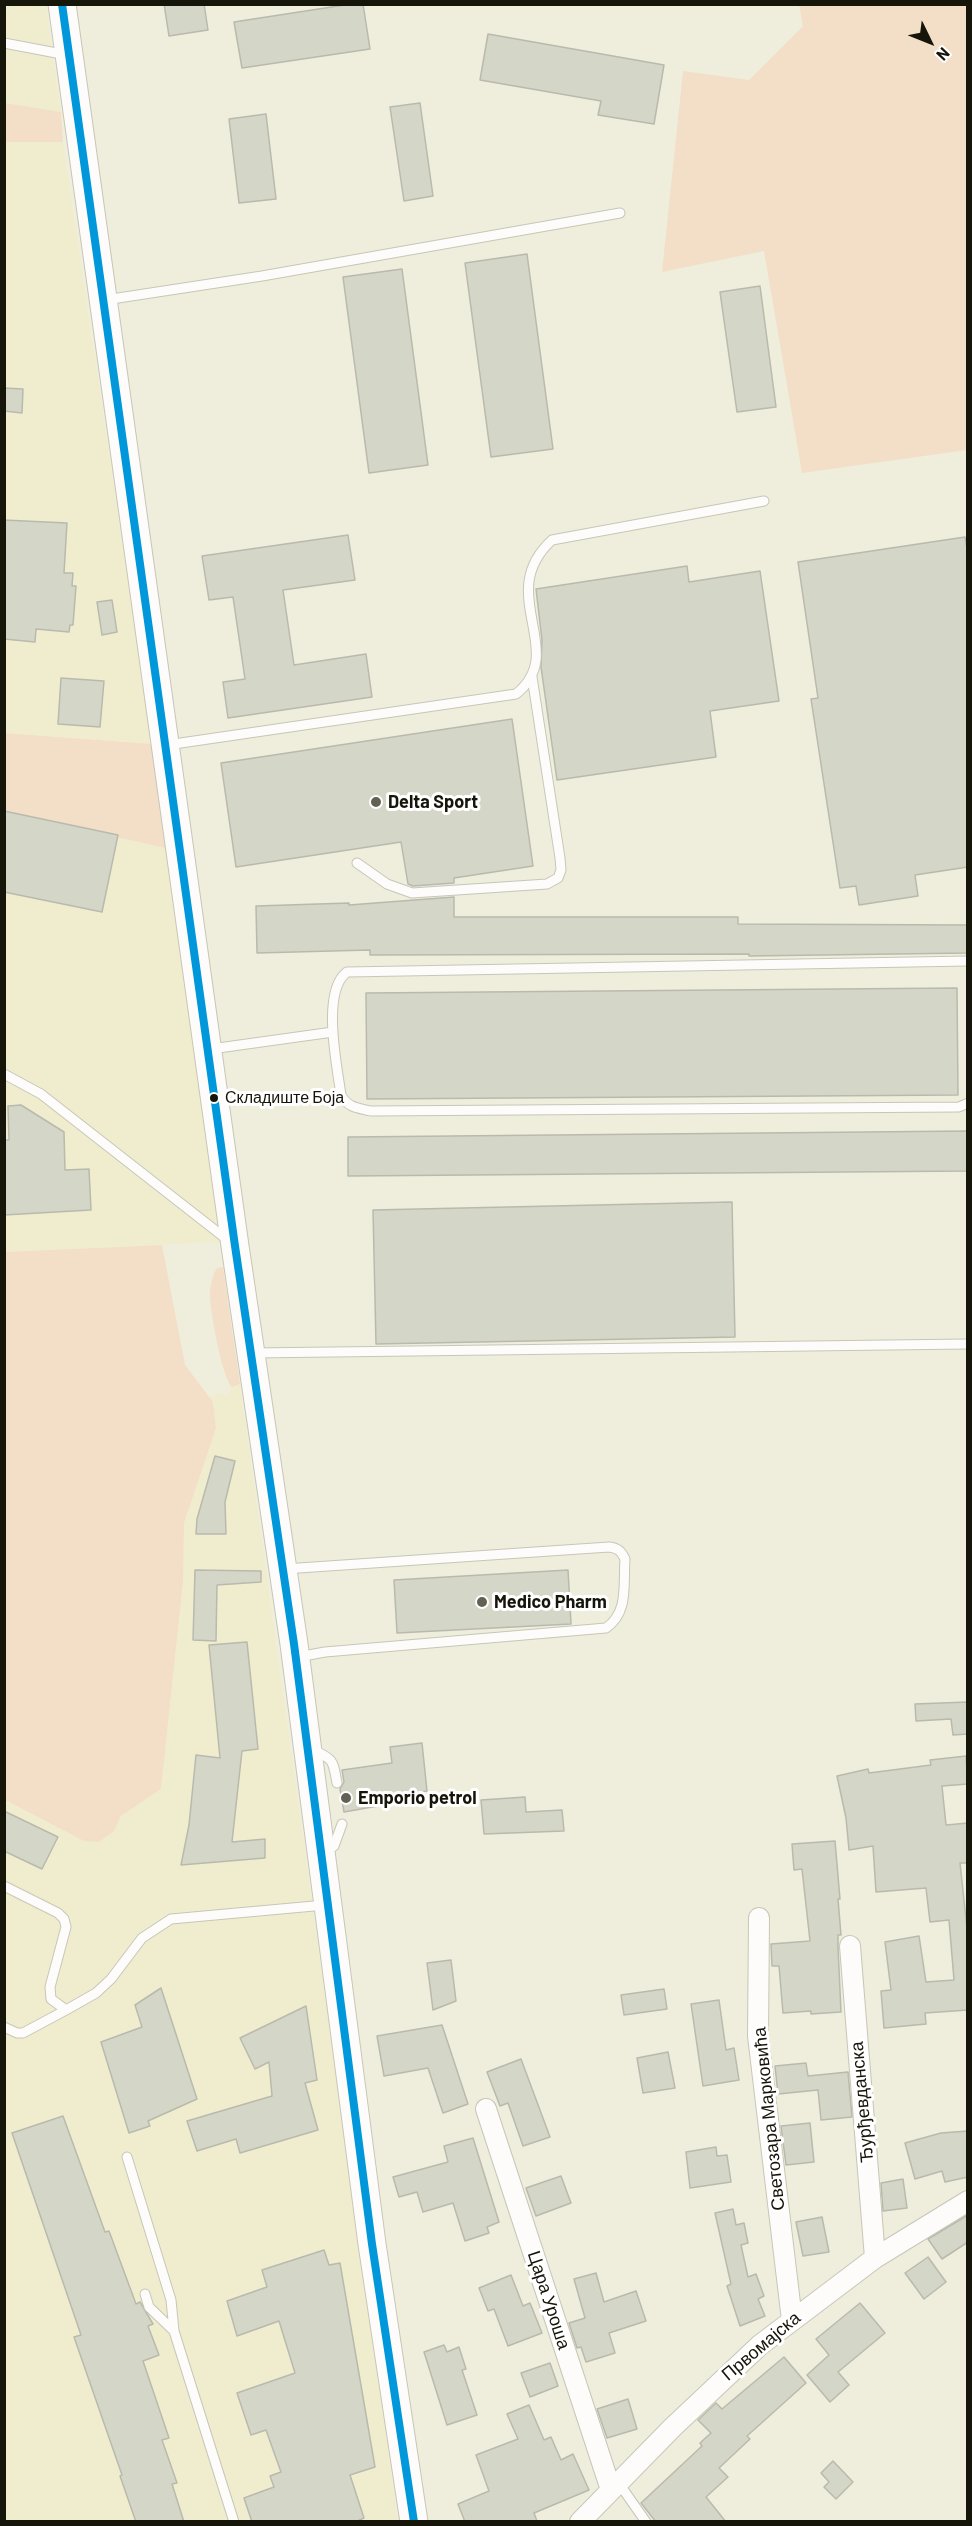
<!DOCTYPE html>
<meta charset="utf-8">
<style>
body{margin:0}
#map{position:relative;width:972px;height:2526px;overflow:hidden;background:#efeedc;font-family:Barlow,sans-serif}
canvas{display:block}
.frame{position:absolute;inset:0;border:6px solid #16150a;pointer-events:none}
.north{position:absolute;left:900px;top:12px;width:60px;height:60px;-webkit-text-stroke:4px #fff;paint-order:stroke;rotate:133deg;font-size:16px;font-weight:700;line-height:24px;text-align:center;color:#16150a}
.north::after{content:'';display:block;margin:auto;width:21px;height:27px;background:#16150a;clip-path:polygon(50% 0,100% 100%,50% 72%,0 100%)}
</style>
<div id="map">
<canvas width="972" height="2526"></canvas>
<div class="frame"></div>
<div class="north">N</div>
</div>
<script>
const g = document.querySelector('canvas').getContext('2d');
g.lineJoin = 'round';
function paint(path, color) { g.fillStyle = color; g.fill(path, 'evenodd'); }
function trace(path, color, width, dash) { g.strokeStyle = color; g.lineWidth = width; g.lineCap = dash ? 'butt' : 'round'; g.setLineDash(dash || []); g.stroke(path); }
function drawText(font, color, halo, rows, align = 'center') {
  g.font = font + ' Barlow,sans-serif'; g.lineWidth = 6; g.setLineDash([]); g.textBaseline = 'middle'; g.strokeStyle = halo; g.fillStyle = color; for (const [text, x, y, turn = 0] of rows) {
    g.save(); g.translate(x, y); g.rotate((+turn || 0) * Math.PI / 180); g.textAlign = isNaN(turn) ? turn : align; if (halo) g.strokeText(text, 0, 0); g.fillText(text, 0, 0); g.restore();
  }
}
paint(new Path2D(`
 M4,5H46L61,112L5,103Z
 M5,142H63L152,744L5,733Z
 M4,813L166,848L221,1242L5,1252Z
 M240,1384L398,2521H5L4,1800L84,1841L114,1831L121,1816L161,1789L183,1582L184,1523L216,1428L213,1402L209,1397L219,1393L227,1396L232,1387Z`), '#f0edcf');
paint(new Path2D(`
 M799,5H967V450L802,473L764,251L662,272L683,71L749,80L803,26Z
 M5,103L61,112L63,142H5Z
 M4,733L152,744L166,848L5,813Z
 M162,1245L185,1365L213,1402L216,1428L184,1523L183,1582L161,1789L121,1816L114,1831L99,1842L84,1841L5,1800V1252Z
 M223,1267L240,1384L232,1387C222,1378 209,1306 210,1291C211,1283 213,1274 217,1268Z`), '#f3dec7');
const building = new Path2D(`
 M164,4H204L208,30L169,36Z
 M351,4H363L370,49L242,68L234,22Z
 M488,34L664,65L654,124L598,115L601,101L480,80Z
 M420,103L433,196L404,201L390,107Z
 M266,114L276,199L239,203L229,119Z
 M527,254L553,449L491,457L465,263Z
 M402,269L428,465L369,473L343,277Z
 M760,286L776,407L737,412L720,292Z
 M4,388L23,389L22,413L4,411Z
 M4,520L67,523L64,573H73L72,586H76L73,625H70L69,632L36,629L35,642L4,639Z
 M348,535L355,580L283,590L294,665L366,654L372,697L228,718L223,682L245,679L233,597L209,600L202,556Z
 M965,537L968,554V867L915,875L918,896L859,905L856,886L840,888L811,699L818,698L798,562Z
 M687,566L689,582L760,571L779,701L710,711L716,757L557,780L541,667L542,640L536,589Z
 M112,600L117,632L102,635L97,602Z
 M61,678L104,681L100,727L58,724Z
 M512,719L533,866L454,878V883L413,886L408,884L401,842L236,867L221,763Z
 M4,811L118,835L102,912L4,892Z
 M454,897V917H738V924L968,925V953L749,956V954L370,955V950L257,953L256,906L349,903V905Z
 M957,988L958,1095L367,1099L366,993Z
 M21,1105L64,1132L65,1170L89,1169L91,1210L4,1215V1140H9L8,1106Z
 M968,1131V1171L348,1176V1137Z
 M732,1202L735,1337L376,1344L373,1210Z
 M215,1456L235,1461L225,1502L226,1534H196L197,1519Z
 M195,1570L261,1571V1582L217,1585L216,1641L193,1640Z
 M568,1570L571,1624L397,1633L394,1580Z
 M247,1642L258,1749L242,1751L232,1842L265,1839V1858L181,1865L189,1825L196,1755L220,1758L209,1645Z
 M968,1702V1734L953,1735L951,1719L916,1721L915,1704Z
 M422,1743L427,1791L377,1798L378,1806L344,1812L340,1789L344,1782L342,1770L392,1763L390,1747Z
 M966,1756L968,1784L942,1786L946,1825L968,1823V1863H960L968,1938V2010L925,2013L926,2024L884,2028L881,1991L891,1990L885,1942L919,1936L926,1982L954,1980L949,1920L930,1922L926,1888L876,1892L873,1846L849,1850L846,1818L837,1776L868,1769L869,1773L931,1765L930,1760Z
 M525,1797L526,1812L562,1810L564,1831L484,1834L481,1800Z
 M4,1811L58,1837L42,1869L4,1851Z
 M835,1841L840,1899H838L841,1935H838V1947L841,2012L811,2014V2011L783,2013L779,1966H772L771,1944L810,1941L802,1869L794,1870L792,1844Z
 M451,1960L456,2001L433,2010L427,1963Z
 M161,1988L197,2099L148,2121L150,2126L129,2133L101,2042L142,2027L135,2005Z
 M664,1989L667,2009L624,2015L621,1995Z
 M719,2000L726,2050L734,2048L739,2080L703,2086L691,2004Z
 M306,2006L317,2080L305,2083L318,2130L240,2153L236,2139L197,2151L187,2121L272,2096L269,2062L255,2069L240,2038Z
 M442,2025L468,2104L443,2113L428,2068L384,2076L377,2036Z
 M668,2052L675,2088L643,2093L637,2058Z
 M521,2059L550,2137L523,2146L508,2103L500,2106L487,2072Z
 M806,2063L808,2076L848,2072L852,2117L821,2120L818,2090L778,2094L775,2066Z
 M63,2116L105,2232L109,2231L136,2304L140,2302L153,2324L148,2326L159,2355L143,2361L169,2438L162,2440L177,2483L172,2484L184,2522H136L120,2476L122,2475L74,2337L81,2335L12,2133Z
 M810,2123L814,2162L786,2165L781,2126Z
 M968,2131V2177L945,2182L942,2171L915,2179L905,2143L941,2133Z
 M473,2138L499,2222L487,2227L489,2233L465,2241L453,2203L423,2212L417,2192L399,2197L393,2177L448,2162L444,2146Z
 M716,2147L717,2156L727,2155L731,2182L690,2188L686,2152Z
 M561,2176L571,2203L536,2216L526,2188Z
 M903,2179L907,2208L883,2211L881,2183Z
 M733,2209L736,2225L744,2223L748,2243L741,2245L748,2277L756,2274L764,2296L758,2299L765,2316L740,2326L727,2286L731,2284L715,2213Z
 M968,2215V2242L942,2259L928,2239Z
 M822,2217L829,2252L803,2256L796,2222Z
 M324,2250L329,2265L340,2263L375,2467L350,2475L364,2518L355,2522H252L244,2498L274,2487L270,2476L281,2472L266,2430L251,2435L237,2393L295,2373L279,2321L237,2336L227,2301L267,2287L262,2270Z
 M928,2257L946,2282L924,2299L905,2273Z
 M596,2273L604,2302L636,2291L646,2321L609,2333L615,2353L586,2362L581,2347L577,2348L569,2323L585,2318L574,2279Z
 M511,2275L523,2306L530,2303L542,2333L508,2346L494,2309L488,2311L479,2288Z
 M860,2303L885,2333L838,2372L849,2385L830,2402L807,2375L829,2355L816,2339Z
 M444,2345L447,2352L459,2347L466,2369L462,2370L477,2415L447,2425L424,2352Z
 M784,2357L806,2383L747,2436L750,2439L719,2468L728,2477L706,2497L726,2522H656L641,2503L702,2446L700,2443L711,2433L698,2420L716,2403L722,2409Z
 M550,2363L558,2386L530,2397L521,2373Z
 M628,2399L637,2429L607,2438L597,2409Z
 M529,2405L544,2440L551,2437L561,2460L573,2454L589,2490L534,2513L537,2521L465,2522L458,2504L489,2491L476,2455L518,2439L507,2414Z
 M833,2461L853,2482L836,2499L824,2487L829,2482L821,2473Z`);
paint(building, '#d4d6c8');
trace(building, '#b9baad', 1.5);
const service = new Path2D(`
 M4,43L67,55
 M105,300L262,276L620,213
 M167,745L516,694C570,651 493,594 552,540L764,501
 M357,863L387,884L412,893L547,884L558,878L561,870L560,858L532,677
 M968,961L347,972C321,991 337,1066 341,1095C348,1108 358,1108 371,1111L959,1107L968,1103
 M211,1049L333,1032
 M4,1074L41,1094L229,1241
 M253,1353L968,1344
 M284,1569L609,1547C618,1548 621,1551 625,1559C623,1585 629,1612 606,1628L325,1652L298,1657
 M313,1750C334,1759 333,1761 337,1783
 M325,1852L334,1846L342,1824
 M4,1886L58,1913L64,1919L66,1927L50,1987L51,1999L66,2010L96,1993L111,1979L142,1938L171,1919L325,1905
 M4,2027L17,2033H23L66,2010
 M127,2157L171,2300L174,2331
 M145,2294L149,2307L174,2331L234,2522
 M618,2482L646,2522`);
const minor = new Path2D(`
 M759,1918L758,2036L792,2320
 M850,1946L875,2258
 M486,2109L611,2490
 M580,2522L673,2427L760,2345L875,2258L968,2201`);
const secondary = new Path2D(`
 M62,4L235,1246L294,1644L372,2244L414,2522`);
trace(service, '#c7c6b8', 11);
trace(minor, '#c7c6b8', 22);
trace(secondary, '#c7c6b8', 29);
trace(service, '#fdfcfa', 9);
trace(minor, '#fdfcfa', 20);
trace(secondary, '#fdfcfa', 27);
trace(new Path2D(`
 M62,4L235,1246L294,1644L372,2244L414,2522`), '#0098da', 8);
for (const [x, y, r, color] of [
 [376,802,6,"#626154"],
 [214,1098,5,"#16150a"],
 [482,1602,6,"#626154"],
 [346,1798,6,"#626154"]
]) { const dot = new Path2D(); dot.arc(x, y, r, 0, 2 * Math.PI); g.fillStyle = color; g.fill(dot); trace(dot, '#fff', 2); }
drawText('16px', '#16150a', '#fff', [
 ["Складиште Боја",225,1098]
], 'left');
drawText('bold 18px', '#16150a', '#fff', [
 ["Delta Sport",388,802],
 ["Medico Pharm",494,1602],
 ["Emporio petrol",358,1798]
], 'left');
drawText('18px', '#16150a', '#fff', [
 ["Ђурђевданска",862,2102,-95],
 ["Светозара Марковића",769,2119,-96],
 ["Цара Уроша",549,2300,72],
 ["Првомајска",761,2346,-40]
]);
</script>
